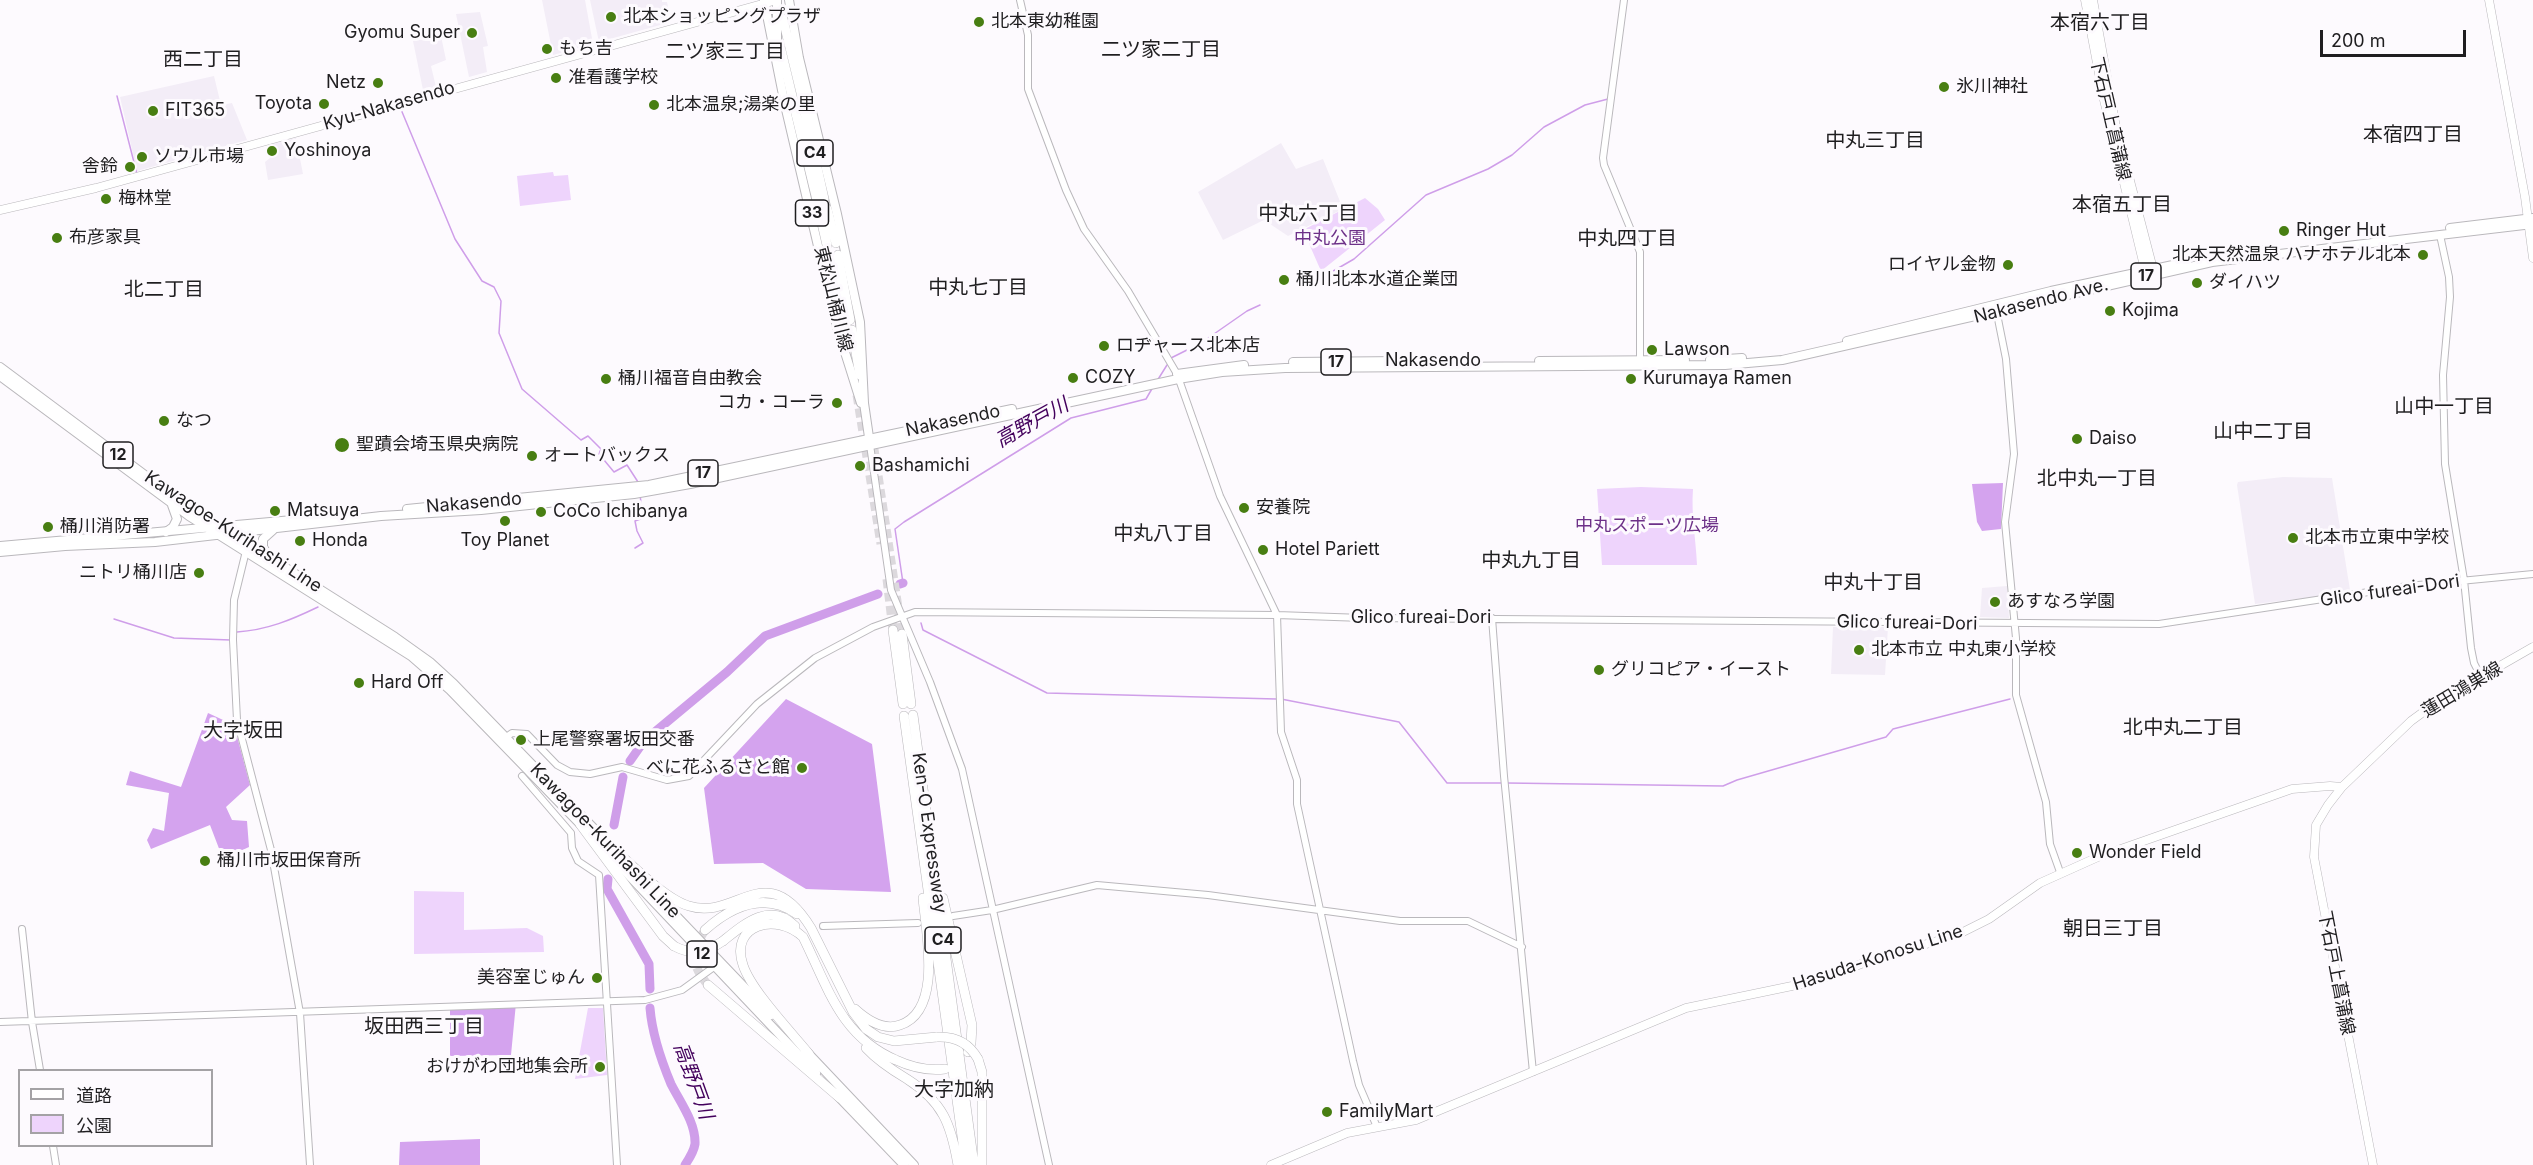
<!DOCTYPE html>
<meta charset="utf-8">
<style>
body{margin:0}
#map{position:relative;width:2533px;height:1165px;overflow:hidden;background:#fdfafe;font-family:Inter,"Noto Sans JP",sans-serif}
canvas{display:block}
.legend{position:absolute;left:18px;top:1069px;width:195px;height:78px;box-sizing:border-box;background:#fdfafe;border:2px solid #a4a2a5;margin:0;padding:8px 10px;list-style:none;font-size:18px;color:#1f1e20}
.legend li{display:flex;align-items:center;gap:12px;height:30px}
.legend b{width:30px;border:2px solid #a4a2a5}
.scale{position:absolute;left:2320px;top:30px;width:146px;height:27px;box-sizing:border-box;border:3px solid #1f1e20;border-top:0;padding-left:8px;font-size:18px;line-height:21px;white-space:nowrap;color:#1f1e20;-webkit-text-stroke:4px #fdfafe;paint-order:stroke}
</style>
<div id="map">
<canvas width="2533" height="1165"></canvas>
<ul class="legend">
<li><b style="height:8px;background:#fff"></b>道路</li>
<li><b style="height:16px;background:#eed4fc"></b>公園</li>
</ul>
<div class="scale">200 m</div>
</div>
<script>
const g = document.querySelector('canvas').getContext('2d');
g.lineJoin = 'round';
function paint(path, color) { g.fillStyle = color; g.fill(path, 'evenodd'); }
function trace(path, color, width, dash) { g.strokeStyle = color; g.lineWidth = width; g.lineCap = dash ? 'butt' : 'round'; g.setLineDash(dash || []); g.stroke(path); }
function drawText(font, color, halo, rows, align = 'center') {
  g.font = font + ' Inter,"Noto Sans JP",sans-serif'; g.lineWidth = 6; g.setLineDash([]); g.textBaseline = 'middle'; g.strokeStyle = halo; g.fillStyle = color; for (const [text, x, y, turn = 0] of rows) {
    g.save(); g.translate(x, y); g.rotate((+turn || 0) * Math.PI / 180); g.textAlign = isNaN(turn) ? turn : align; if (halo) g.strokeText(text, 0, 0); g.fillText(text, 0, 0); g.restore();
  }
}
paint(new Path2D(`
 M542,0H585L593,44L553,55Z
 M590,0H662V2H667L671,22L599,42Z
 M480,12L488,46L483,47L487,72L469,77L456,14Z
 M441,36L446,60L431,66L436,87L423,90L413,41Z
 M214,76L221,105L232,103L247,140L137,171L120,97Z
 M296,138L303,174L268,180L265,162L270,158L268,145Z
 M1281,143L1296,169L1323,159L1343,209L1288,236L1264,220L1223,240L1198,192Z
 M2283,477L2332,478L2350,590L2347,593L2255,604L2237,485L2238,482Z
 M2007,586L2009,618L1980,617L1982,588Z
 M1833,627H1888L1885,675L1831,674Z`), '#f3edf7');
paint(new Path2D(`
 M553,172L554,176L568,175L571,200L520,206L517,176Z
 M1365,198L1378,209L1385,220L1321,271L1303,230Z
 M1641,487L1693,489C1691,515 1696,540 1697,565H1602L1597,489Z
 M414,891L464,892V930L527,928L543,936L544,952L414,954Z
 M588,1008H603L607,1075L575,1079Z`), '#eed4fc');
paint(new Path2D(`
 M2003,483L2001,529L1982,531L1977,522L1972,484Z
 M786,699L872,744L891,892L806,889L763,863L714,864L704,788Z
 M208,713L234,725L250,785L226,807L232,820L247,821L249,847L223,859L210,825L151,849L147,840L153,828L164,831L169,793L126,785L130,771L181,787Z
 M516,1003L511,1055L450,1056V1006Z
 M480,1139V1165H399L400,1142Z`), '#d4a3ee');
trace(new Path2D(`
 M117,96L137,174
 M400,107L455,239L482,281L494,287L501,301L499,333L522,389L581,440L588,436L601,449L599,454L614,472L627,465L638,482
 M1316,281L1354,259L1426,195L1488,169L1512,155L1544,127L1585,105L1608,99
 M1171,358L1201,343L1247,311L1260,305
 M1157,381L1167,365
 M635,548L643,543L637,531L635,521L643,518L640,495
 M903,583L895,529L904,522L1071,418L1146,399L1153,387
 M114,619L174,638L231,640
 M921,623L923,630L1047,693L1276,699
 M237,632C267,630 291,620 318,607
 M1281,699L1399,722L1447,783H1502
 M1507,783L1723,786L1737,780L1886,737L1893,729L2010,699`), '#cf9ee9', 1.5);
trace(new Path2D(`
 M900,584L903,583
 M630,761L644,741L727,672L765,636L878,594
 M614,825L623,777
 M608,879L607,889L649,964L650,989
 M650,1008C652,1033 661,1060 671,1084C680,1102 696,1123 695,1144C694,1151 689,1159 685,1165`), '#cf9ee9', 9);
trace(new Path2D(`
 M857,395L881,544
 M872,436L902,634
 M887,579L893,630
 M705,930C690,953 691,964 708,985`), '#dcd9dd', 9, [9, 4.5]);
const tertiary = new Path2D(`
 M1020,0L1028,35V89L1066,190L1084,229L1128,291L1177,374L1220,496L1277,615L1281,732L1297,780V804L1353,1061L1359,1085L1377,1127
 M1624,0L1603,158L1604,165L1640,252V360
 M2440,235L2449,277L2450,297L2443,375L2445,464L2464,580L2471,648L2474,663L2481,677
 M1996,309L2006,359L2014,454L2005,522L2016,638V695L2046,802L2050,844L2060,872
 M870,445L891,590L930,682L962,769L1049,1165
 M246,551L234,600L233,640L237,720L271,850L300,1013L310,1165
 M1492,618L1504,776L1533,1072
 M502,740L512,733L527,734L557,765L570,772L590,774L622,767L667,780L689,776L757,704L815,658L873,627L915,612L1277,615L1363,618L2159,624L2408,586L2533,574
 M522,776L571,833L572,848L578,861L599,875L617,1165
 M953,916L992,910L1097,885L1208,895L1400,921H1468L1522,947
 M823,926L918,923
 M22,929L32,1022L40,1070
 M0,1022L645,1000L682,990L718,964
 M53,1146L56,1165`);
const secondary = new Path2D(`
 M2085,0L2104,100L2145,270L2150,274
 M2093,0L2116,127L2153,269L2151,274
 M2489,0L2525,197L2533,258
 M0,210L96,188L777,0
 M1271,1165L1347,1133L1416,1120L1686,1008L1816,981L1869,961L1957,935L1989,919L2040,883L2098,857L2292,789L2330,786L2342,787
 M2373,1165L2314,857L2316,825L2328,805L2342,787L2411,721L2437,702L2533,647`);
const primary = new Path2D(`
 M764,0L785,105L837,327L861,403
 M777,0V55
 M789,0L799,58L837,214L860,322L864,403L870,444
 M0,367L177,499L395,637L430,662L454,684L610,845
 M0,376L189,516L411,656L450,690L583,827
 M166,532L173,527L177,519L172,505
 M268,556L263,547V539L273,530
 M600,845L816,1073
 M641,879L771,1015
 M805,1050L914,1165
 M835,1093L904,1165`);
const trunk = new Path2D(`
 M2450,228L2533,218
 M2203,258L2264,250
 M1847,341L2051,291L2187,262
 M1710,360L1742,358
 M1539,361L1685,360
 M1293,362L1403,361
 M1177,374L1244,365
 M407,509L649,485L1012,409
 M0,546L349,515
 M0,552L65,546L155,542L381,516L481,510L634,494L690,484L1178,379L1222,372L1285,368L1725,365L1782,360L2212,262L2533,224`);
const motorway = new Path2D(`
 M783,19L802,97
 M781,50L793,100
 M804,108L824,199
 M795,110L817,200
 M827,209L836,243
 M819,210L827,245
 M830,255L843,321
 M838,255L850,320
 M852,330L860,375
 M845,331L848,347
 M893,630L903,704
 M902,634L911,704
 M913,715L974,1165
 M904,716L966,1165
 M580,824L663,936L674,946
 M605,841C626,859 664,899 689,906C737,921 766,855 811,928L853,1012L866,1029L878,1037L894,1041L937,1037
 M943,898L972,1025L971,1043L968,1052
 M705,930C732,906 764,891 797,914
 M723,941C744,924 770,901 795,926
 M708,985L840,1098
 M855,1009C867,1020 883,1031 900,1025C943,1011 926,932 923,898
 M866,1048C878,1061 892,1070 907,1079C943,1102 951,1124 958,1165
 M809,1054C791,1032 751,990 743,965C729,924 777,912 803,937C828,987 840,1036 896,1060C911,1067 928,1071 945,1069
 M978,1059L982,1072V1165`);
trace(tertiary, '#bab8bc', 8);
trace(secondary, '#bab8bc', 9);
trace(primary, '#bab8bc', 10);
trace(trunk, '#bab8bc', 10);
trace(motorway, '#bab8bc', 10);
trace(tertiary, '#fff', 6);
trace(secondary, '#fff', 8);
trace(primary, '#fff', 8);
trace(trunk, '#fff', 8);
trace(motorway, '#fff', 9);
const motorwayBridge = new Path2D(`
 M674,946C692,956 707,952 723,941
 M937,1037C956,1036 969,1043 978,1059`);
trace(motorwayBridge, '#bab8bc', 10, []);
trace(motorwayBridge, '#fff', 9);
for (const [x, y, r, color] of [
 [611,17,6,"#487e12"],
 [979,22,6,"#487e12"],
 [472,33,6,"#487e12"],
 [547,49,6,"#487e12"],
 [556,78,6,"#487e12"],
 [378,83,6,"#487e12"],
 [1944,87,6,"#487e12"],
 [324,104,6,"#487e12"],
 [654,105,6,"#487e12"],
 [153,111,6,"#487e12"],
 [272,151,6,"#487e12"],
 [142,157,6,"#487e12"],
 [130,167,6,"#487e12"],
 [106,199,6,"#487e12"],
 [2284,231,6,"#487e12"],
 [57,238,6,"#487e12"],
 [2423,255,6,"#487e12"],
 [2008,265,6,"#487e12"],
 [1284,280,6,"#487e12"],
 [2197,283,6,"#487e12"],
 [2110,311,6,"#487e12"],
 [1104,346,6,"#487e12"],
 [1652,350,6,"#487e12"],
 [1073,378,6,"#487e12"],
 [606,379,6,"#487e12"],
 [1631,379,6,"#487e12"],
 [837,403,6,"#487e12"],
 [164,421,6,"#487e12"],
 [2077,439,6,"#487e12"],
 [342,445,8,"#487e12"],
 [532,456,6,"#487e12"],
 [860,466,6,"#487e12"],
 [1244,508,6,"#487e12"],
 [275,511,6,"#487e12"],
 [541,512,6,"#487e12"],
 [505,521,6,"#487e12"],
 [48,527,6,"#487e12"],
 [2293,538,6,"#487e12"],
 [300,541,6,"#487e12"],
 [1263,550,6,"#487e12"],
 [199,573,6,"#487e12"],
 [1995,602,6,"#487e12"],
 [1859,650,6,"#487e12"],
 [1599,670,6,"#487e12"],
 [359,683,6,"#487e12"],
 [521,740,6,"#487e12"],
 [802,768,6,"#487e12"],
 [2077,853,6,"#487e12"],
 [205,861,6,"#487e12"],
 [597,978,6,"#487e12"],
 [600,1067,6,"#487e12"],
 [1327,1112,6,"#487e12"]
]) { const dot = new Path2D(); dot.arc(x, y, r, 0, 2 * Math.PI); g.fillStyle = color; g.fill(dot); trace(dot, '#fdfafe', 2); }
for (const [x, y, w] of [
 [815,153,36],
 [812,213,33],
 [2146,276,30],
 [1336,362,30],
 [118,455,30],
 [703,473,30],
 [943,940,36],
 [702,954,30]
]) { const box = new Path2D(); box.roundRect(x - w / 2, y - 13, w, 26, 4.5); g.fillStyle = '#fdfafe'; g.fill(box); trace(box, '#1f1e20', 1.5); }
drawText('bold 16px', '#1f1e20', null, [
 ["C4",815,153],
 ["33",812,213],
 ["17",2146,276],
 ["17",1336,362],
 ["12",118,455],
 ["17",703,473],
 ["C4",943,940],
 ["12",702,954]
]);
drawText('18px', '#1f1e20', '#fdfafe', [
 ["北本ショッピングプラザ",623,17],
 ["北本東幼稚園",991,22],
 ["Gyomu Super",460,33,"right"],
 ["もち吉",559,49],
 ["准看護学校",568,78],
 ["Netz",366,83,"right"],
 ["氷川神社",1956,87],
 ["Toyota",312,104,"right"],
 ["北本温泉;湯楽の里",666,105],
 ["FIT365",165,111],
 ["Yoshinoya",284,151],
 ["ソウル市場",154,157],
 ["舎鈴",118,167,"right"],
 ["梅林堂",118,199],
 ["Ringer Hut",2296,231],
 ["布彦家具",69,238],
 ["北本天然温泉 ハナホテル北本",2411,255,"right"],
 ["ロイヤル金物",1996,265,"right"],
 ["桶川北本水道企業団",1296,280],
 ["ダイハツ",2209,283],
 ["Kojima",2122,311],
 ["ロヂャース北本店",1116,346],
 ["Lawson",1664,350],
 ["COZY",1085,378],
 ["桶川福音自由教会",618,379],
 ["Kurumaya Ramen",1643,379],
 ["コカ・コーラ",825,403,"right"],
 ["なつ",176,421],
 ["Daiso",2089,439],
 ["聖蹟会埼玉県央病院",356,445],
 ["オートバックス",544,456],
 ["Bashamichi",872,466],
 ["安養院",1256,508],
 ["Matsuya",287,511],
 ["CoCo Ichibanya",553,512],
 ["桶川消防署",60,527],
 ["北本市立東中学校",2305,538],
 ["Honda",312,541],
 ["Toy Planet",505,541,"center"],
 ["Hotel Pariett",1275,550],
 ["ニトリ桶川店",187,573,"right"],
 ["あすなろ学園",2007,602],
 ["北本市立 中丸東小学校",1871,650],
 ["グリコピア・イースト",1611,670],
 ["Hard Off",371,683],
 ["上尾警察署坂田交番",533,740],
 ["べに花ふるさと館",790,768,"right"],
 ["Wonder Field",2089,853],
 ["桶川市坂田保育所",217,861],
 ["美容室じゅん",585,978,"right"],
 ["おけがわ団地集会所",588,1067,"right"],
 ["FamilyMart",1339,1112]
], 'left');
drawText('18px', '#1f1e20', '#fdfafe', [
 ["Kyu-Nakasendo",389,106,-16],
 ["下石戸上菖蒲線",2110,119,77],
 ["東松山桶川線",833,299,76],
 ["Nakasendo Ave.",2041,301,-14],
 ["Nakasendo",1433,361],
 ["Nakasendo",953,421,-12],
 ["Nakasendo",474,503,-5],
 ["Kawagoe-Kurihashi Line",233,532,33],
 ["Glico fureai-Dori",2390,591,-8],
 ["Glico fureai-Dori",1421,618],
 ["Glico fureai-Dori",1907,623,1],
 ["蓮田鴻巣線",2462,690,-31],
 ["Ken-O Expressway",929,833,82],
 ["Kawagoe-Kurihashi Line",605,841,46],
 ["Hasuda-Konosu Line",1878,958,-18],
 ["下石戸上菖蒲線",2336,973,79]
]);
drawText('18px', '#6d3188', '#fdfafe', [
 ["中丸公園",1330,239],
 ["中丸スポーツ広場",1647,526]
]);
drawText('20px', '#1f1e20', '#fdfafe', [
 ["本宿六丁目",2100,23],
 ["二ツ家二丁目",1161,50],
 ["二ツ家三丁目",725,52],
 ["西二丁目",203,60],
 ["本宿四丁目",2413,135],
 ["中丸三丁目",1875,141],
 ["本宿五丁目",2122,205],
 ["中丸六丁目",1308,214],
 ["中丸四丁目",1627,239],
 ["中丸七丁目",978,288],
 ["北二丁目",164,290],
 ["山中一丁目",2444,407],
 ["山中二丁目",2263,432],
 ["北中丸一丁目",2097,479],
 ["中丸八丁目",1163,534],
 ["中丸九丁目",1531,561],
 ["中丸十丁目",1873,583],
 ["北中丸二丁目",2183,728],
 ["大字坂田",243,731],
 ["朝日三丁目",2113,929],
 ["坂田西三丁目",424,1027],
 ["大字加納",954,1090]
]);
drawText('italic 20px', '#43005c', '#fdfafe', [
 ["高野戸川",1032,423,-29],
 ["高野戸川",693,1081,70]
]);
</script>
